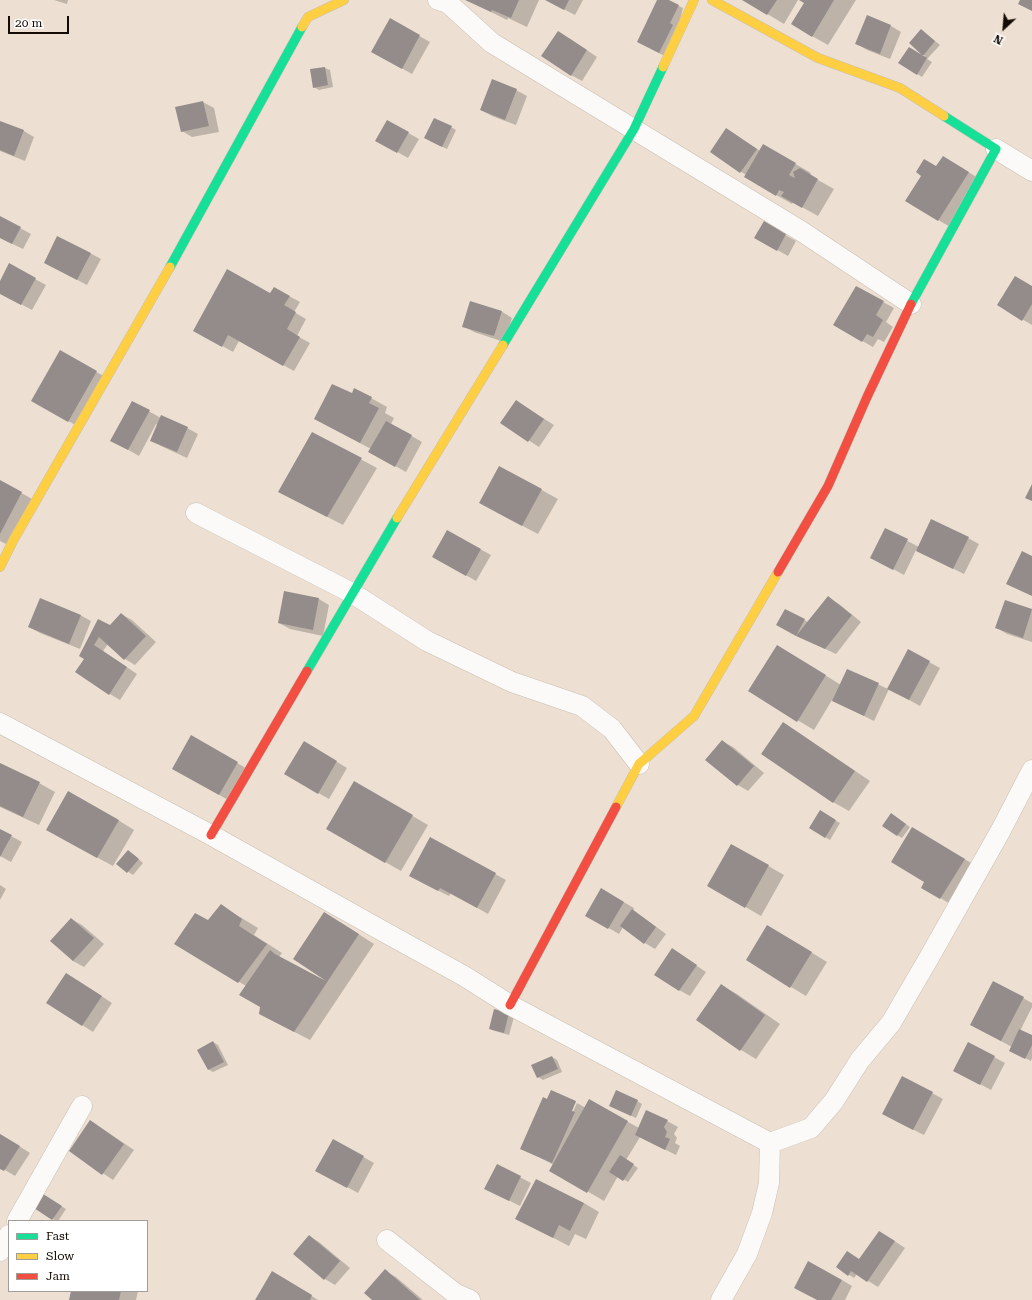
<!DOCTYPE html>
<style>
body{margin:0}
#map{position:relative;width:1032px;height:1300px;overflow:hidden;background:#ede0d2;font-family:"Roboto Serif",serif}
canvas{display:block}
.legend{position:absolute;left:8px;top:1220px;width:140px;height:72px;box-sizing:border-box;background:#fff;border:1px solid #a19d9b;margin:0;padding:5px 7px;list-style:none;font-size:12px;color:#130b04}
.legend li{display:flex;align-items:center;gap:8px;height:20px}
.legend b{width:20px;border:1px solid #a19d9b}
.north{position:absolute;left:984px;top:8px;width:40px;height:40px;-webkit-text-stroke:3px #fff;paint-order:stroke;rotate:206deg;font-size:11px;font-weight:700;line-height:16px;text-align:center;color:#130b04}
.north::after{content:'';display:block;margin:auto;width:14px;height:18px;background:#130b04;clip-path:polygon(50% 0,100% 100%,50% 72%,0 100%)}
.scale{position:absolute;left:8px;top:16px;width:61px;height:18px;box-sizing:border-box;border:2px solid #130b04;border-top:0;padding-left:5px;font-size:12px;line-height:14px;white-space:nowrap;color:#130b04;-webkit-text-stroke:3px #fff;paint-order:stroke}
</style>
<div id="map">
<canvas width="1032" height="1300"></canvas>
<ul class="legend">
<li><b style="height:5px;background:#16e098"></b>Fast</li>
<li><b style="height:5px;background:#ffcf43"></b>Slow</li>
<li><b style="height:5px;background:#f24e42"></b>Jam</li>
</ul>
<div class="north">N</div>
<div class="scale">20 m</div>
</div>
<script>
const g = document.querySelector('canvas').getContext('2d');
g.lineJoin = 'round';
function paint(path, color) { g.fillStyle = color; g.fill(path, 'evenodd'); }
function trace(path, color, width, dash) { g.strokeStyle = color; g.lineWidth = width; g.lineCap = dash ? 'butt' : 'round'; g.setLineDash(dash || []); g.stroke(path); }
paint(new Path2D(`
 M54,0H68L67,4Z
 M467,0H539L527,27L508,18L507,20Z
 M546,0H583L575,15Z
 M658,0H666L683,8L670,59L638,42Z
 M744,0H798L784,24Z
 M801,0H856L828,45L812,36L805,2Z
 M868,16L891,26L901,32L890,59L867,50L857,44Z
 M391,20L430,42L412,74L372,52Z
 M921,30L940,45L927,59L932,62L922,77L900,63L925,56L910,43Z
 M569,38L597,57L582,81L571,75Z
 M325,68L330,70L333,87L319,90L314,87Z
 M516,90L527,96L516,125L492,116L481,110Z
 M203,102L214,108L219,132L192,137L182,131Z
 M387,121L419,139L408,158L376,140Z
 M0,122L24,131L34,137L25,161L0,151Z
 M451,127L456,130L447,149L430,141Z
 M727,129L760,151L763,145L811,173L809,175L834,189L818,216L793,202L792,204L745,177L746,175L711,152Z
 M959,166L984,182L955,230L907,201L937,167Z
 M0,217L31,234L23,249L0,238Z
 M764,223L796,241L788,256L756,238Z
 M90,253L101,259L87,285L45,263Z
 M35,279L46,285L32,310L0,293V283Z
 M856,287L894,308L886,322L893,327L884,342L878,339L873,347L834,325Z
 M1032,287V325L998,305Z
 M274,288L300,302L294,312L306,319L297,336L310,343L294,371L239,341L233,352L194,330L270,295Z
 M501,311L512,318L504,342L474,332L463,326Z
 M60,351L107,378L79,427L32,401Z
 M355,389L387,407L385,413L394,418L391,424L422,442L406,472L370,452L371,449L315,419L352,395Z
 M516,401L554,425L539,447L502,423Z
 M132,402L161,418L187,428L198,434L187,458L161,446L151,440L158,425L156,424L139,456L111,440Z
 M312,433L377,468L343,525L279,492Z
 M500,467L558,499L538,534L496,512Z
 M0,481L32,499L8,545L0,541Z
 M885,529L919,547L968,538L979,544L964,574L916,550L904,575L882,563Z
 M447,531L491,555L476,581L433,556Z
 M828,598L839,604L861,622L836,654L808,641L778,625L786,610L808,622Z
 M319,599L329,605L323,636L290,629L279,623Z
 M1006,601L1032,610V642L1007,634L997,628Z
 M121,614L132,620L156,642L135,665L125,659L108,644L103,651L137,674L120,700L110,694L85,659L99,620L110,626Z
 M80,615L91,621L80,649L40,633L29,627Z
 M778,646L841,685L848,670L888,689L909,651L940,668L920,706L889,689L874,721L832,700L814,730L749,691Z
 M784,724L799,733L870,781L849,811L833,802Z
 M191,737L253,772L235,804L173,768Z
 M722,741L733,747L764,773L748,791L738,785L707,760Z
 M304,742L347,768L329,799L285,774Z
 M0,764L39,783L55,792L39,825L0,807Z
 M354,782L428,825L401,871L327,829Z
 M820,812L840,823L830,840L810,828Z
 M896,817L910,827L902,838L897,835Z
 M118,820L134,830L113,866L63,839Z
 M912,829L980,868L957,908L922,887L925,881Z
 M0,830L22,842L11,862L0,856Z
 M430,838L506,880L488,914L451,893L449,896L421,882Z
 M732,845L784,875L761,916L708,885Z
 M133,854L143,863L133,875L117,864Z
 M0,885L6,889L0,900Z
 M601,889L634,908L633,911L643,917L666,934L655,949L645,943L623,927L619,934L586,915Z
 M222,906L258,928L254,935L282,953L279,957L326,982L340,922L374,944L310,1040L260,1014L261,1006L246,986L176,944L209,922Z
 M71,919L82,925L104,944L84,967L73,961L51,941Z
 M783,935L827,962L806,996L791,987Z
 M682,956L706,972L690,996L679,990Z
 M77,980L112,1003L93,1032L48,1003Z
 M721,985L737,994L780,1024L756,1059L741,1050Z
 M1023,998L1032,1003V1007L1020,1031L1032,1036V1058L1031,1061L1015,1053L1012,1047L982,1031Z
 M495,1011L514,1017L509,1035L495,1031L490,1029Z
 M213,1042L218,1045L228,1065L213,1072L208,1069Z
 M552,1057L557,1060L562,1072L543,1080L538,1077Z
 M994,1057L1005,1063L991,1090L965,1076Z
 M551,1091L576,1102L569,1115L571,1116L577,1103L586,1108L590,1101L639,1128L647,1111L667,1121L678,1127L674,1134L677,1138L675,1143L680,1146L676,1155L640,1137L626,1160L638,1168L628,1182L618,1176L604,1201L551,1170L554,1165L521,1148Z
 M932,1093L943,1099L924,1135L894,1120Z
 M637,1101L642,1104L636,1118L610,1106Z
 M91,1121L134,1150L113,1180L70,1151Z
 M0,1134L30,1153L15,1176L0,1167Z
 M333,1140L374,1163L358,1193L327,1176Z
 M497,1165L531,1183L520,1206L486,1189Z
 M41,1194L66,1209L58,1221H56L33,1206Z
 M584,1203L599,1212L586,1239L575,1234L569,1246L517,1219Z
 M309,1236L319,1242L350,1268L335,1285L325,1279Z
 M890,1238L905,1248L878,1287L857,1274L854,1278L837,1267L860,1260Z
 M385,1271L396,1277L423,1300H373Z
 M283,1278L318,1300H256Z
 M842,1280L852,1286L845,1300H818Z
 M72,1291H138L136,1300H70Z`), '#0003');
paint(new Path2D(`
 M465,0H519L511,18L492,10L491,12Z
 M545,0H569L564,10Z
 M657,0H669L679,5L670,23L673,25L659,53L637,42Z
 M742,0H777L767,15Z
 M799,0H834L812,37L791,24L804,3Z
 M1020,0H1032V11L1018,4Z
 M867,15L891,25L880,54L855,44Z
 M390,18L420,35L402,69L371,52Z
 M921,29L935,41L923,56L909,43Z
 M558,31L587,50L571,76L541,56Z
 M909,47L927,58L917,75L898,63Z
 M325,67L328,85L313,88L310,69Z
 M492,79L517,89L505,120L480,110Z
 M203,101L209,126L181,132L175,107Z
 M434,118L452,126L442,147L424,138Z
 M387,120L409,132L397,153L375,141Z
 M0,121L24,130L14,156L0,150Z
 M726,128L757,149L740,173L710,152Z
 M763,144L796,163L789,175L795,178L793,172L800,168L818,179L802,208L781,196L784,192L779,190L776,196L744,177Z
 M943,156L969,172L938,221L905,201L921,176L916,172L924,159L936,166Z
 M0,216L21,227L12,244L0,238Z
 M764,221L786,234L777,251L754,238Z
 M57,236L91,253L77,280L44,263Z
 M9,263L36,278L21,305L0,294V281Z
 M227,269L270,293L274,287L290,296L284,305L296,312L287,329L300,337L283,366L228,335L222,347L193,331Z
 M1015,276L1032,286V304L1022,321L997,305Z
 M856,286L884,301L876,315L883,320L873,337L867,334L862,342L833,325Z
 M470,301L502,311L494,336L462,327Z
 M60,350L97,371L68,422L31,401Z
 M332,384L352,393L354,388L372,397L369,403L379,408L360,443L314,419Z
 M516,400L544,419L528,442L500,423Z
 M132,401L150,410L128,450L110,441Z
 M161,415L188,427L177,452L150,441Z
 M386,421L412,435L395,467L368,452Z
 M312,432L362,458L327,517L278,492Z
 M499,466L542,489L522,526L479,503Z
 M0,480L22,492L0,534Z
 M1032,484V501L1025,498Z
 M931,519L969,537L953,569L916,551Z
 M885,528L908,539L893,570L870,558Z
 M447,530L481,549L466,576L432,557Z
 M1022,551L1032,556V596L1006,584Z
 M284,591L319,598L313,630L278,623Z
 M828,596L852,615L825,649L796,636L776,625L785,609L805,619L796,636Z
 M40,598L81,615L69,644L28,627Z
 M1005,600L1032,609L1023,638L995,628Z
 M121,613L146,636L124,660L99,637L94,645L127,667L109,695L75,672L84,659L79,656L98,619L110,625Z
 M777,645L826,675L797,722L748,691Z
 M908,649L930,661L909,700L887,689Z
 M847,669L879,683L864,716L832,701Z
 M783,722L855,771L833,803L761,754Z
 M191,735L238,762L219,795L172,769Z
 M722,740L754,766L737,786L705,760Z
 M304,741L337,761L318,794L284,774Z
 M0,763L40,782L23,817L0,806Z
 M354,781L413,815L385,863L326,829Z
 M68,791L119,820L97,858L46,830Z
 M820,810L836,820L825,838L809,828Z
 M891,813L906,824L897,836L882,826Z
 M912,827L965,859L940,899L921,888L924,882L891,862Z
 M0,829L12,835L0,857Z
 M430,837L496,873L477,908L440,888L438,891L409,876Z
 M731,844L769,865L745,908L707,886Z
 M128,850L139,859L127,873L116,864Z
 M601,888L624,902L608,929L585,916Z
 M221,904L242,919L239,926L267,944L238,983L174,944L195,913L208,920Z
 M632,909L656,927L644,944L620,926Z
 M324,912L359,934L294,1032L259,1014L260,1007L239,995L270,950L275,954L326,981L293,959Z
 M71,918L94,938L73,961L50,941Z
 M767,925L812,952L790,988L746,960Z
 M672,948L697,965L679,991L654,975Z
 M66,973L102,996L82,1026L46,1003Z
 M993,981L1024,997L1001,1041L970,1025Z
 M721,984L765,1015L740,1051L696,1020Z
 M494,1009L509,1013L504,1033L489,1029Z
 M1019,1029L1032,1035V1045L1025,1059L1009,1051Z
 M213,1041L224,1062L208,1070L197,1050Z
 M968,1042L995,1056L980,1085L953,1071Z
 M552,1056L558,1069L537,1078L531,1065Z
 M902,1076L933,1092L913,1130L882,1114Z
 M551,1090L576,1101L572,1111L575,1112L552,1163L520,1149L543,1097L547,1099Z
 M616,1090L638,1100L631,1116L609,1106Z
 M589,1099L628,1121L587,1193L549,1171Z
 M646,1110L668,1120L664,1127L667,1132L665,1137L670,1139L665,1150L635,1135Z
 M90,1120L124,1144L102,1175L69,1151Z
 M0,1134L20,1146L4,1171L0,1169Z
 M333,1139L364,1156L347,1188L315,1171Z
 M620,1155L634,1164L623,1181L609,1172Z
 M497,1164L521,1176L509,1201L484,1189Z
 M536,1179L584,1203L570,1231L559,1225L553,1238L515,1219Z
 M40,1192L62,1206L52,1220L31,1206Z
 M879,1231L895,1241L867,1282L851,1271L848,1276L836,1267L847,1251L859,1259Z
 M309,1235L340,1261L324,1280L293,1254Z
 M808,1261L842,1280L831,1300H817L794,1288Z
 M385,1269L420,1300H372L364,1293Z
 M272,1271L312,1295L310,1300H255Z
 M71,1291H121L119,1300H69Z`), '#938c8b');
const street = new Path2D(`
 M438,0L448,3L492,43L801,231L911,304
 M996,149L1032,171
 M196,513L352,593L427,641L512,682L582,706L612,729L639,764
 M0,723L211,835L379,929L464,976L510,1005L770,1143
 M17,1221L82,1106
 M387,1240L456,1294L470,1300
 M0,1251L9,1235
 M721,1300L747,1254L762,1213L769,1183L770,1143L811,1128L834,1101L860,1060L891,1023L930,956L1001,830L1032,770`);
const fast = new Path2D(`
 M170,267L302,27
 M911,304L996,149L944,116
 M503,345L634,129L663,67
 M307,671L397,518`);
const slow = new Path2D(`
 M712,0L818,58L900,88L944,116
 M302,27L308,17L344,0
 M663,67L694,0
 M397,518L503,345
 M0,567L14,539L170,267
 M616,807L639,764L694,716L778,572`);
const jam = new Path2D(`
 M778,572L828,486L867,397L911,304
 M211,835L307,671
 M510,1005L616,807`);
trace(street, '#c8bfb3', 21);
trace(fast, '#c8bfb3', 10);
trace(slow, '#c8bfb3', 10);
trace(jam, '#c8bfb3', 10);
trace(street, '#fcfaf8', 20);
trace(fast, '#16e098', 9);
trace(slow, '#ffcf43', 9);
trace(jam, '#f24e42', 9);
</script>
